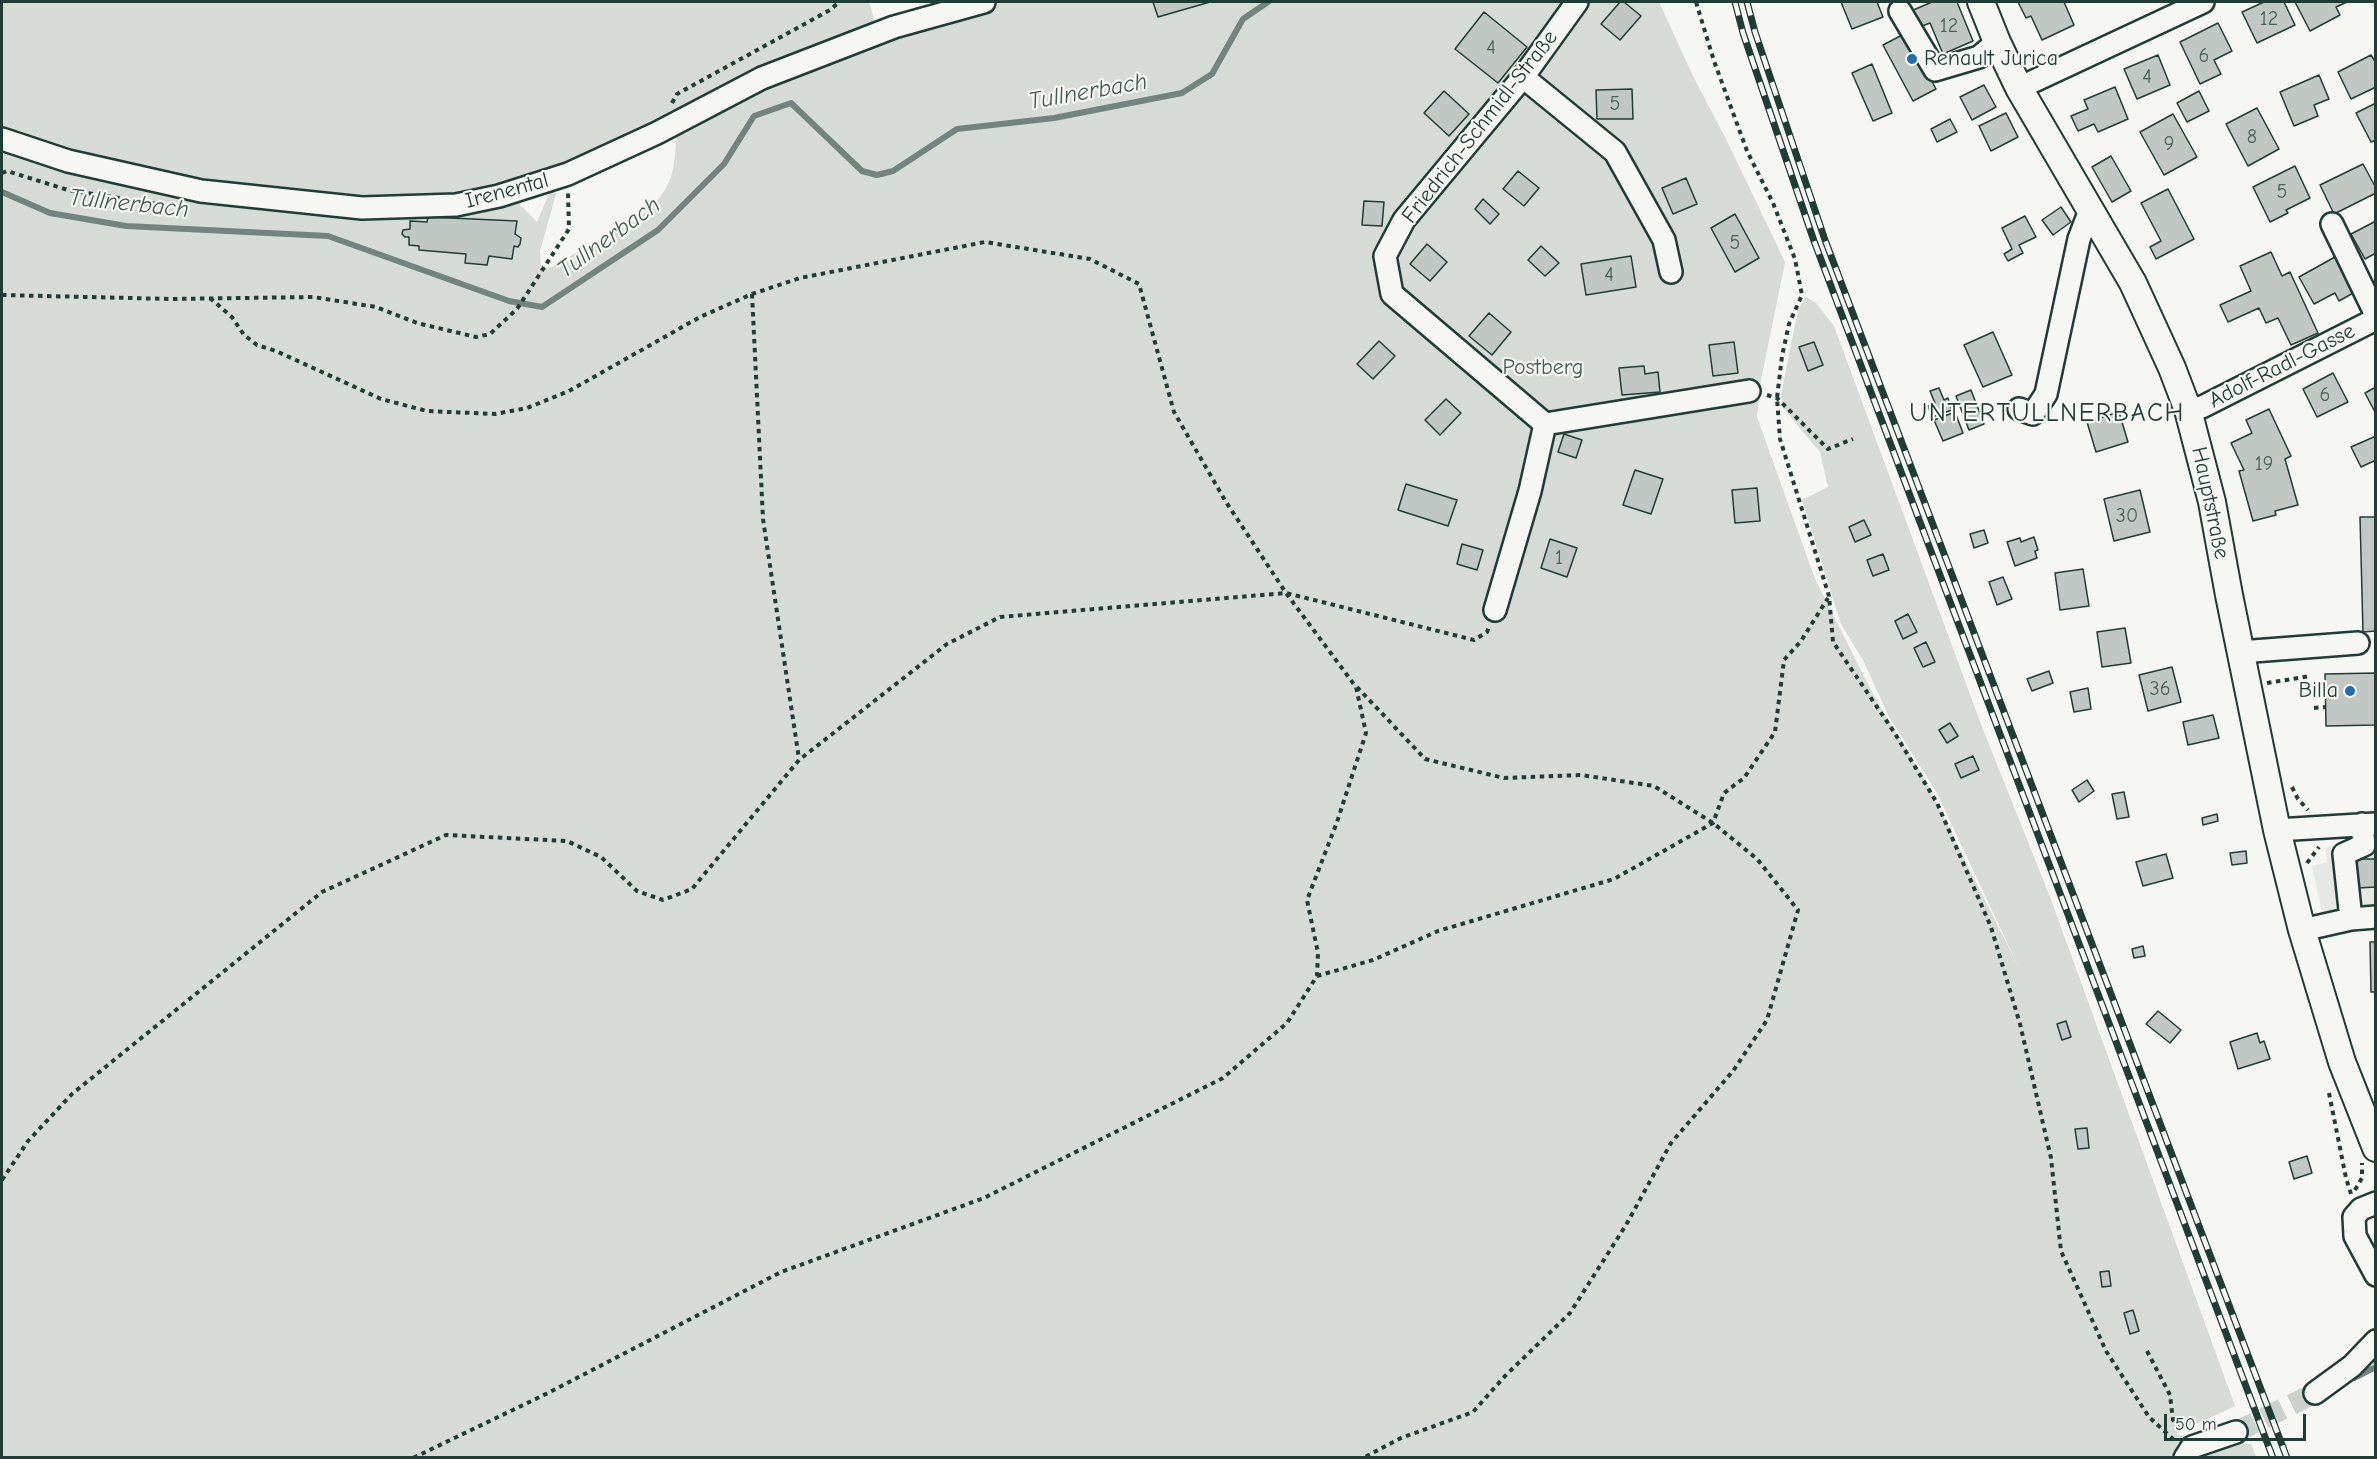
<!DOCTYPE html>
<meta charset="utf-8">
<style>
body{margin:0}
#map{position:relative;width:2377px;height:1459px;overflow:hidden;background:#f6f6f2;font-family:"Comic Neue",sans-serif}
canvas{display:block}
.frame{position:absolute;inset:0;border:3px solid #1f3d34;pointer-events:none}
.scale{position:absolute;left:2164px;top:1414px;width:142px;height:27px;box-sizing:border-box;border:3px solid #1f3d34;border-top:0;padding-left:8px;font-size:18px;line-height:21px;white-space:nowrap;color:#1f3d34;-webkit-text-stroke:4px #f6f6f2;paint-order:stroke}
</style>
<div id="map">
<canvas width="2377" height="1459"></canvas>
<div class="frame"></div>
<div class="scale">50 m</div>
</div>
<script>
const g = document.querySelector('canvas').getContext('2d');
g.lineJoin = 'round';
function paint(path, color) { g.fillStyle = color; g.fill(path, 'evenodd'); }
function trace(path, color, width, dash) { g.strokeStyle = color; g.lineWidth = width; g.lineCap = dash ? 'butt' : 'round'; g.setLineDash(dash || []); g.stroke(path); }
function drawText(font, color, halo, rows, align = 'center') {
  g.font = font + ' "Comic Neue",sans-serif'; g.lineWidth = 4.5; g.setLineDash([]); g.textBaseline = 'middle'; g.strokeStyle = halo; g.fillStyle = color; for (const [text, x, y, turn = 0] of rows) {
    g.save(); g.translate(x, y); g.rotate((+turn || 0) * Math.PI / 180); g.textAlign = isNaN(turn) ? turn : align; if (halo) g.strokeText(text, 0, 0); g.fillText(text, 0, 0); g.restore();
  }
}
paint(new Path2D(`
 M2375,840V926L2326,932L2312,866L2327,862L2325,848L2343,842Z`), '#e6e8e4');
paint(new Path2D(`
 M2,2H869L876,25L953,2H1659L1692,74L1727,141L1785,262L1761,380L1757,417L1815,579L1875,698L1924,778L2020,970L1936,791L1888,715L1864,662L1841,624L1802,500L1828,487L1820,452L1783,408L1781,395L1798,310L1806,297L1816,303L1834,326L1982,727L2050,897L2235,1406L2176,1434L2204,1442L2251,1444L2256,1457L2,1458ZM678,126C675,142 676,162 671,177C656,217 616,231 582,249C568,256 557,268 541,269L540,251L556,194L554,190L550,191L537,222L521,206L518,198Z`), '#d6dbd6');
trace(new Path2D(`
 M2,192L50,213L126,226L328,236L509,301L542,307L658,230L724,164L754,116L791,103L862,171L877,175L893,171L957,129L1054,118L1182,93L1212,74L1243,19L1268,2
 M2354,1378L2376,1367`), '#72847d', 6);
const building = new Path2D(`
 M1153,2H1210L1158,17Z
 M1620,2H1624L1641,16L1620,40L1601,24Z
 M1841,2H1877L1883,17L1852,29Z
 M1932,2H1957L1973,41L1943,54L1930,23L1917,28L1911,11Z
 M2018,2H2064L2074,25L2042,40L2031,16L2026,18Z
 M2264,2H2284L2295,25L2257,43L2242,12Z
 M2295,2H2347L2336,7L2340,15L2310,31Z
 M1484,12L1527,47L1498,83L1455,49Z
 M2218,23L2232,51L2214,60L2221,74L2200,84L2180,42Z
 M1906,33L1936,89L1913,101L1883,45Z
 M2158,55L2170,85L2137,99L2124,69Z
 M2371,55L2376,63V87L2351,99L2338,72Z
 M1872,64L1892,113L1873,121L1852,73Z
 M2319,75L2329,99L2314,105L2318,116L2294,126L2280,92Z
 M1984,85L1996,107L1972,120L1960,97Z
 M2115,87L2128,119L2098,132L2094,124L2078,131L2071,116L2088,109L2084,100Z
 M1632,89L1633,119H1597L1596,90Z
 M1444,91L1469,114L1449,136L1424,113Z
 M2199,91L2209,111L2187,122L2177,103Z
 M2376,103V140L2371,142L2356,113Z
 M2257,108L2279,149L2248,166L2226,124Z
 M2006,113L2018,137L1991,151L1979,126Z
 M2173,114L2197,157L2164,175L2140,132Z
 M1950,119L1957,132L1937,142L1931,129Z
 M2111,156L2131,191L2112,202L2092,167Z
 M2363,164L2376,188V193L2334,214L2320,185Z
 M2295,166L2310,198L2286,210L2288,213L2270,222L2253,187Z
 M1518,171L1539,188L1524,206L1503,189Z
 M1686,178L1697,204L1673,214L1662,188Z
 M2168,189L2194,239L2156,259L2150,247L2161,241L2141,203Z
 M1483,199L1499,214L1490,224L1475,209Z
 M1364,201L1384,202L1382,226L1362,225Z
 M2061,207L2071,222L2053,235L2042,220Z
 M1735,214L1759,258L1735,272L1711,228Z
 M2025,216L2036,237L2019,245L2023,253L2008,261L2004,254L2012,249L2002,228Z
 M428,217L517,221L515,234L521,238L520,244L518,247L514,246L512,259L489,256L487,265L465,263L466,254L419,250V246L409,245V237H405L402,234L403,230L410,229V221L427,222Z
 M2376,221V253L2365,259L2351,234Z
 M1427,244L1447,262L1430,281L1410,264Z
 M1541,246L1559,263L1545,276L1528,260Z
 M2271,252L2282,276L2290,272L2318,333L2291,345L2278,318L2266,323L2259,308L2228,322L2220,305L2251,291L2240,266Z
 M1631,256L1636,287L1586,295L1581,264Z
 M2335,257L2355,292L2339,301L2335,293L2314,304L2299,277Z
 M1489,313L1511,332L1492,355L1469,336Z
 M1993,332L2012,375L1983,387L1964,345Z
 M1379,341L1395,356L1373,379L1357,364Z
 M1734,342L1738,373L1713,376L1709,345Z
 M1814,342L1823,365L1808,371L1799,347Z
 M1644,366L1645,374L1658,372L1660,392L1622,395L1619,368Z
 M2333,373L2348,402L2317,417L2303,389Z
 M2376,387V414L2365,393Z
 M1939,388L1944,400L1948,398L1952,410L1932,417L1928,406L1935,403L1930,391Z
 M1971,390L1984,424L1969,430L1956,396Z
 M1446,399L1461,413L1440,435L1425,420Z
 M2269,409L2291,456L2285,459L2298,505L2275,511L2276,515L2253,521L2239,471L2244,470L2231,443L2252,433L2246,420Z
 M1955,412L1963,433L1943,441L1934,420Z
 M2119,412L2128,442L2096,452L2087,422Z
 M1564,434L1582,440L1576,458L1558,452Z
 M2376,436V460L2361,467L2351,447Z
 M1635,470L1663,479L1651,514L1623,505Z
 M1406,484L1457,500L1448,526L1398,510Z
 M1757,488L1760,521L1735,523L1732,490Z
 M2140,490L2150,532L2114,541L2104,499Z
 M2360,517H2376V631L2363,632Z
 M1864,520L1871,535L1855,542L1849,527Z
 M1984,530L1988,543L1974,548L1970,534Z
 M2034,537L2038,550L2035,551L2037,558L2015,566L2007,542L2020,538L2021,542Z
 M1550,539L1577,548L1567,577L1541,568Z
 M1462,544L1483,550L1477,570L1457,564Z
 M1883,554L1889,570L1873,576L1867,560Z
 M2083,569L2089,606L2060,610L2055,573Z
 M2003,577L2012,599L1997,605L1989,582Z
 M1908,614L1917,632L1903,639L1895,621Z
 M2125,628L2131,663L2102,667L2097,632Z
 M1926,642L1935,662L1923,667L1914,648Z
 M2172,667L2181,702L2148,711L2139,675Z
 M2049,671L2053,683L2032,691L2027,679Z
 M2376,673V725L2326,726L2325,674Z
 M2088,688L2091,709L2074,712L2070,692Z
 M2213,715L2219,738L2188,745L2183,722Z
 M1950,723L1958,736L1947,743L1939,730Z
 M1973,756L1979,770L1961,778L1955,764Z
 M2087,780L2094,791L2079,802L2072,790Z
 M2124,792L2129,817L2117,819L2112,794Z
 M2217,814L2218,821L2203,825L2202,818Z
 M2246,851L2247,863L2232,865L2230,853Z
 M2166,854L2173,878L2143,886L2136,862Z
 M2357,859H2376V887L2358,888Z
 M2370,942H2376V992H2371Z
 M2143,946L2145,956L2134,958L2132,949Z
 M2158,1011L2181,1030L2170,1043L2146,1024Z
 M2066,1021L2071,1037L2062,1040L2057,1024Z
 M2257,1033L2260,1043L2264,1041L2270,1059L2238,1069L2230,1042Z
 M2087,1128L2089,1148L2078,1149L2075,1129Z
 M2307,1156L2312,1173L2294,1179L2289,1162Z
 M2109,1271L2111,1286L2102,1287L2100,1272Z
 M2133,1310L2139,1331L2130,1334L2124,1313Z`);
paint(building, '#c1c8c3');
trace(building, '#1f3d34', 1.5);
trace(new Path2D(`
 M2236,1432L2315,1393`), '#cbd1cc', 21, [21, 10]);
const minor = new Path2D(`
 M1577,2L1523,77L1404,220L1385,256L1392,294L1545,424L1749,391
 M1900,11L1935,70L1979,57L1997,42
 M1523,77L1615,152L1664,240L1671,272
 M2019,88L2203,2
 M2,139L68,161L201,191L362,208L456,205L499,196L568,174L657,133L762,78L894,27L984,2
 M2332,224L2376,315
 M2019,409L2033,414L2046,394L2079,239L2090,210
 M2188,410L2202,407L2376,319
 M1495,610L1530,491L1545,424
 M2240,652L2358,643
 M2277,830L2375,824
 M2351,919L2344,854L2364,845L2362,824
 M2302,930L2351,919L2376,917
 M2376,1203L2361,1209L2354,1217L2355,1236L2376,1275
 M2315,1393L2352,1366L2376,1341
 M2185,1458L2192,1447L2236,1432`);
const major = new Path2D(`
 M1981,2L1997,42L2019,88L2133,283L2172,368L2188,410L2212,502L2229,595L2277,830L2302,930L2342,1062L2376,1148`);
trace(minor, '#1f3d34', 26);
trace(major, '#1f3d34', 30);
trace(new Path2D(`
 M1696,2L1714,61L1747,151L1773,203L1795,259L1802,295L1789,324L1782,356L1777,398L1780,439L1829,596L1833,642L1894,732L1937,803L1991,927L2020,1024L2051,1158L2061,1251L2106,1351L2149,1417L2175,1441
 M672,103L677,94L830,10L839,2
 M2,173L7,171L68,190L164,205
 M752,294L763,519L799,759
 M2,295L172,299L313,297L376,307L417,323L476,337L490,334L517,309L569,229L568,193
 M210,298L232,317L244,335L257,345L276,351L381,399L427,411L495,414L527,408L569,391L700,317L752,294L800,278L985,242L1090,259L1139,284L1174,412L1226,502L1286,593L1356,687L1366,733L1337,822L1307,900L1318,953L1317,976L1287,1023L1223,1078L984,1198L781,1272L548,1393L413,1458
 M1767,395L1777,398L1828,449L1853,439
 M2267,683L2311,676
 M1357,687L1425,759L1504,778L1581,775L1654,786L1713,823L1757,859L1798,910L1767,1020L1733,1071L1671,1143L1626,1225L1570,1313L1505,1376L1473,1412L1401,1438L1363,1458
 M2314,708L2325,707
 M2292,787L2298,799L2308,810
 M2307,863L2319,847
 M1317,976L1373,960L1438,931L1614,879L1713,823L1724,793L1744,778L1775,732L1784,660L1801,641L1828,598
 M2329,1093L2346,1178L2351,1194
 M2,1180L28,1141L72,1094L322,892L446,835L567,841L601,857L637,891L663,900L692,889L799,760L947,644L1000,617L1286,593L1474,640L1487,632L1489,627
 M2355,1190L2362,1178V1163
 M2147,1351L2170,1395L2173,1420L2181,1432`), '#1f3d34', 4, [4.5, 4.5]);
trace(minor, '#f6f6f2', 21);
trace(major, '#f6f6f2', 26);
const rail = new Path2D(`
 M1735,2L1743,33L1814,241L2273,1458
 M1747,2L1755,32L1825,240L2287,1458`);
trace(rail, '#1f3d34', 7);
trace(rail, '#f6f6f2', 4.5, [14]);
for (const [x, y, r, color] of [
 [1912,59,6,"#1f6fb2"],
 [2350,691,6,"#1f6fb2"]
]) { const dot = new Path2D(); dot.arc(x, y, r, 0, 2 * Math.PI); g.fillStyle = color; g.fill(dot); trace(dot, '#f6f6f2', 2); }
drawText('20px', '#486058', null, [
 ["12",2269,19],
 ["12",1949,26],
 ["4",1491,48],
 ["6",2204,56],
 ["4",2147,77],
 ["5",1615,104],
 ["8",2252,137],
 ["9",2169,144],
 ["5",2282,192],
 ["5",1735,243],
 ["4",1609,275],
 ["6",2325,395],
 ["19",2264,464],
 ["30",2127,516],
 ["1",1559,558],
 ["36",2160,689]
]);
drawText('22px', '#1f3d34', '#f6f6f2', [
 ["Renault Jurica",1924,59],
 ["Billa",2338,691,"right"]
], 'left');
drawText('22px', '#1f3d34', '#f6f6f2', [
 ["Friedrich-Schmidl-Straße",1480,127,-52],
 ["Irenental",507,191,-15],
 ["Adolf-Radl-Gasse",2282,366,-27],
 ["Hauptstraße",2210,503,78]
]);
drawText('22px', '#445d54', '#f6f6f2', [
 ["Postberg",1543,368]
]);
drawText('italic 24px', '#425a52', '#f6f6f2', [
 ["Tullnerbach",1088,92,-10],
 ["Tullnerbach",129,204,6],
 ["Tullnerbach",609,238,-36]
]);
g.letterSpacing = '1.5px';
drawText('26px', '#1f3d34', '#f6f6f2', [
 ["UNTERTULLNERBACH",2047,414]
]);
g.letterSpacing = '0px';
</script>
